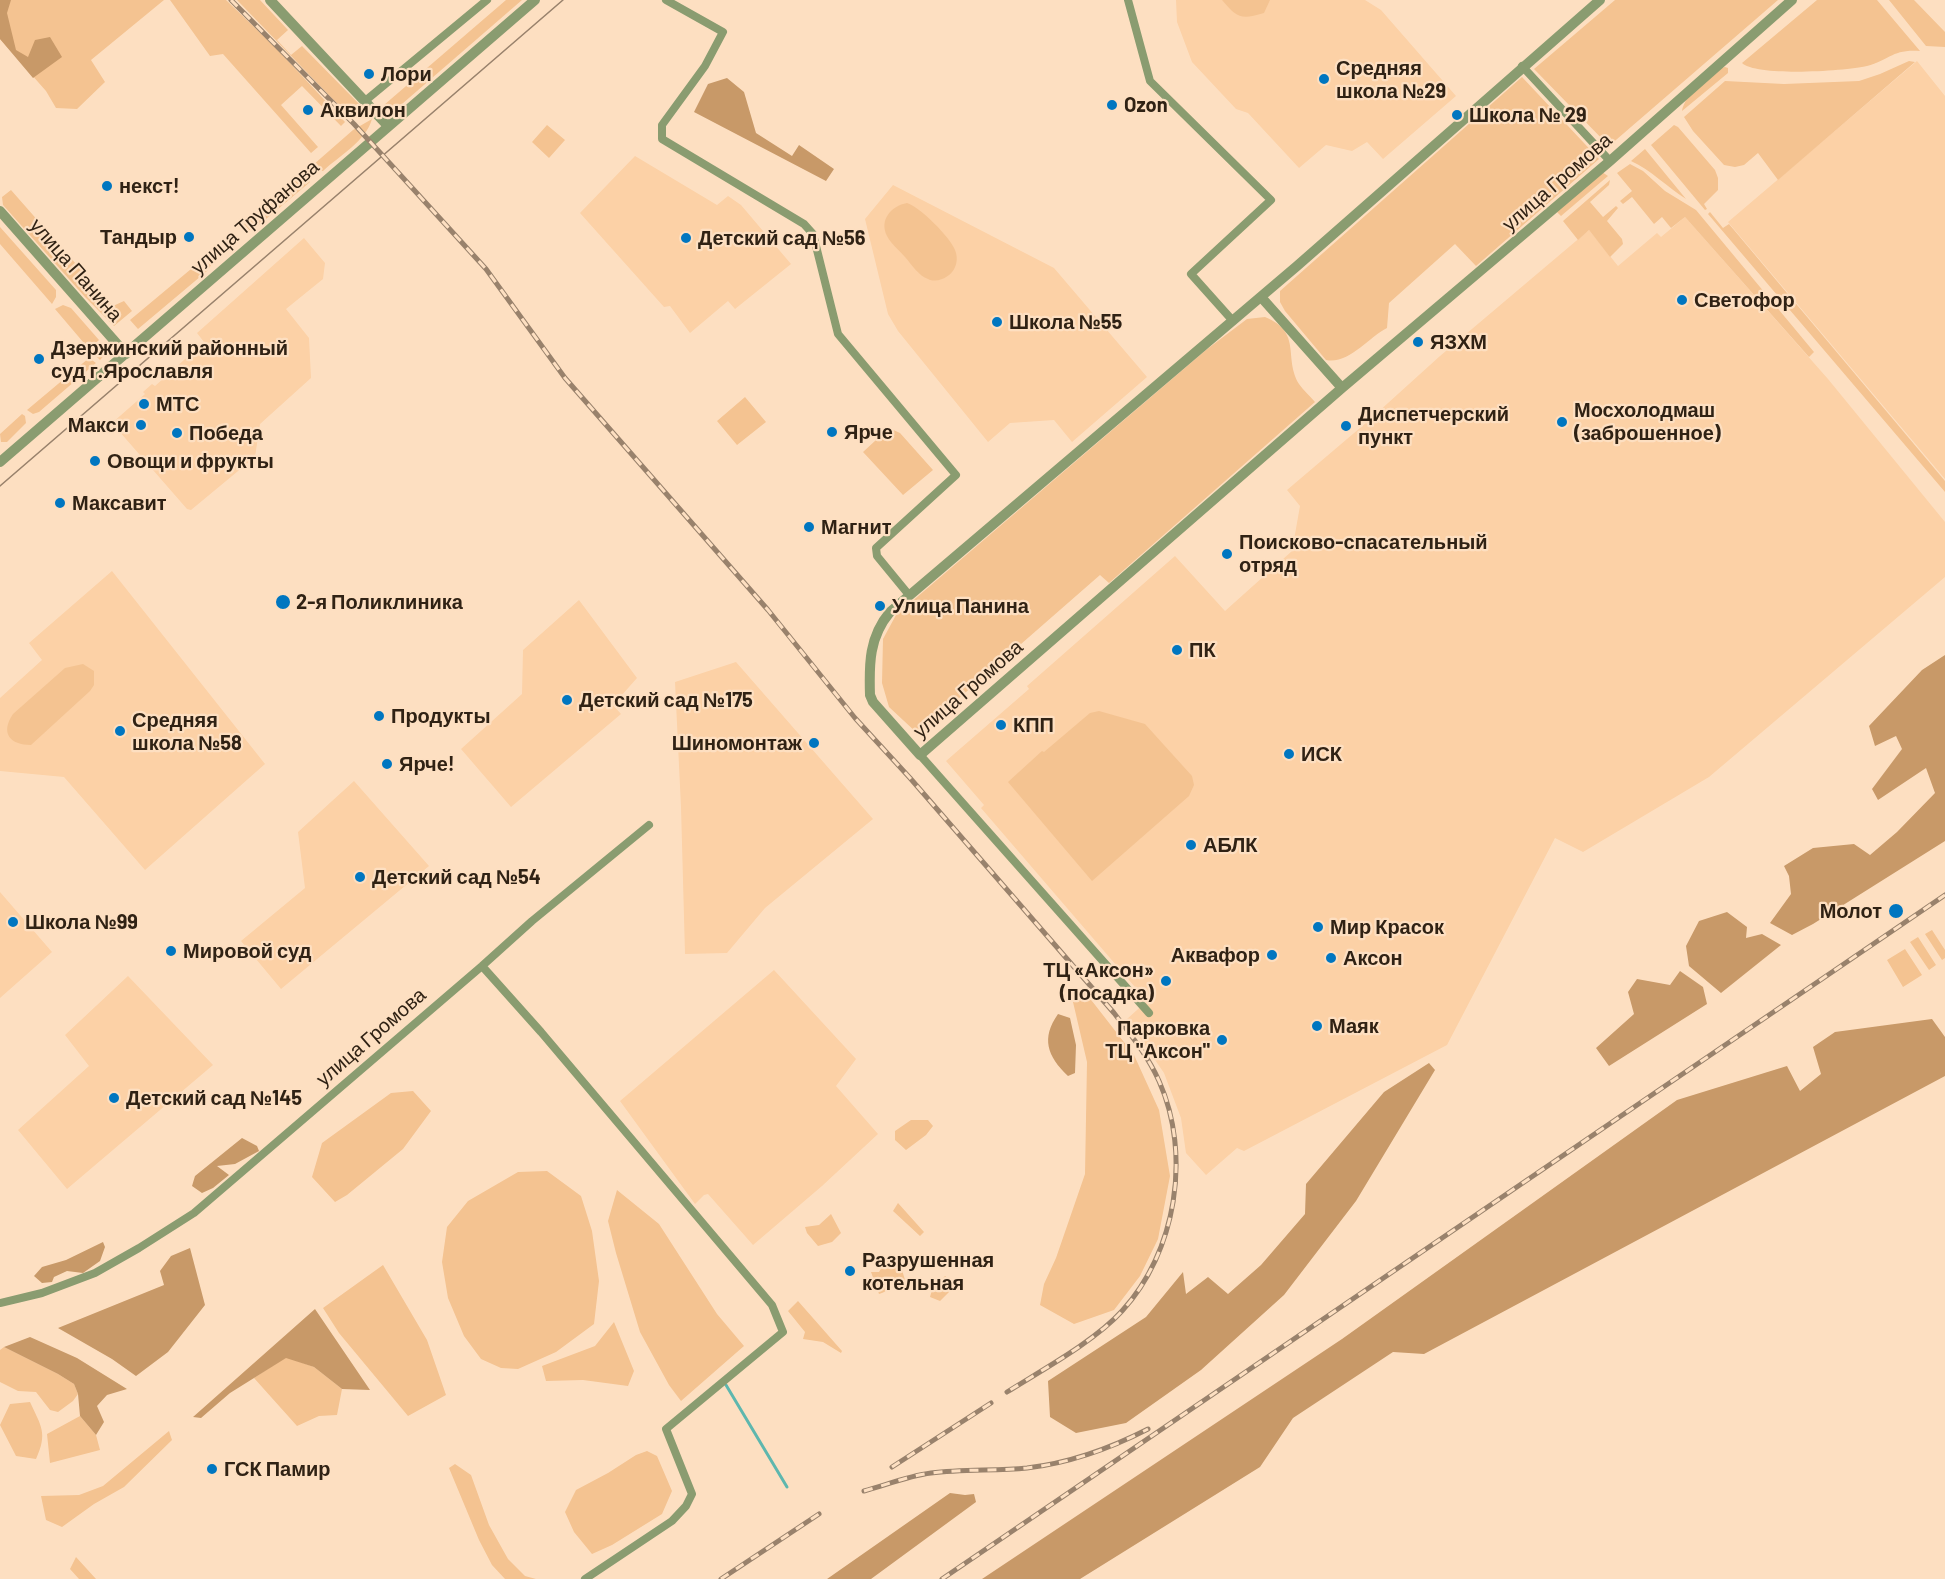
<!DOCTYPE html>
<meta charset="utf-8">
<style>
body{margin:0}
canvas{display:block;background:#fddfc1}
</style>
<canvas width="1945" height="1579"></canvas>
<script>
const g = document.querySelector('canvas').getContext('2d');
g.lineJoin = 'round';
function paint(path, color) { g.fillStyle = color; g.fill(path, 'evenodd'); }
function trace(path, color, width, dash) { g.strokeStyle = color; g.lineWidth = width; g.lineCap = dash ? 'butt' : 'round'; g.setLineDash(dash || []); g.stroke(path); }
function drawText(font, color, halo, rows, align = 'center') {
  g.font = font + ' Barlow,sans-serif'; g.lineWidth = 4.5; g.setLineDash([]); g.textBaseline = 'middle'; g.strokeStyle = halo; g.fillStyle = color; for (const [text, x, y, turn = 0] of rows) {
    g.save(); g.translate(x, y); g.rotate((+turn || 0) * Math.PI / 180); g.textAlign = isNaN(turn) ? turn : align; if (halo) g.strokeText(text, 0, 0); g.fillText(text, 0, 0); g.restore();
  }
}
paint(new Path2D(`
 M1176,0H1365L1381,10L1456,96L1383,159L1367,142L1352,151L1326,145L1299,168L1248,113L1236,109L1192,62L1177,22Z
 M1917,61L1945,96V479L1728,222Z
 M635,156L717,205L728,196L741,205L791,264L735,309L728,301L690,333L670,306L664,307L580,213Z
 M893,185L1054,268L1147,377L1072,442L1054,420L1010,423L988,442L898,331L888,314L865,219Z
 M1685,217L1828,379L1945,522V577L1709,777L1583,852L1555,838L1447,1045L1244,1151L1237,1148L1206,1175L1186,1153L1181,1118L1164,1073L1127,1019L1147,1001L981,808L984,805L946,761L1029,689L1027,686L1175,556L1225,611L1292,551L1300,506L1287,490L1367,422L1440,356L1589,230L1618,266L1657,233L1661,237Z
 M304,238L325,263L323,279L286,309L309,338L311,378L260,424L255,457L191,510L187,509L112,423L145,394L143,392L152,384L155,386L204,342L197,333Z
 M112,571L265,764L145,870L64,777L0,771V698L42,660L29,643Z
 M579,600L637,678L613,705L621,714L511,807L461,749L522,694L523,650Z
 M736,662L873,819L765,908L727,953L685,954L681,807L675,682Z
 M354,781L429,866L281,989L241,941L305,888L298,832Z
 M0,892L52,952L0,998Z
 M774,970L856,1059L836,1086L878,1134L822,1186L753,1245L708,1194L704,1195L695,1204L620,1101Z
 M128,976L213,1065L67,1189L18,1130L89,1066L65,1035Z`), '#fcd1a6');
paint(new Path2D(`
 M0,0H164L91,60L105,82L77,109L56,108L46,91L0,39Z
 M170,0H226L276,48L345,122L341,126L302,86L281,105L318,147L311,153L223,54L210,56Z
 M237,0H260L288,30L277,40L291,55L302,46L363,108L352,119Z
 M506,0H522L402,104L396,107L384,105Z
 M1222,0H1270L1264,13C1241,20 1237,18 1222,0Z
 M1615,0H1778L1609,146L1534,69Z
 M1817,0H1877L1920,51C1892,49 1890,60 1867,66C1846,71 1757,77 1742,63Z
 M1889,0H1914L1945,32V47L1926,46Z
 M1909,61L1915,62L1778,180L1758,153L1744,165L1735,167L1724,165L1693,131L1684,117L1725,81L1784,84L1859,81L1880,74Z
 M1725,67L1728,68V73L1682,111C1684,96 1710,69 1725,67Z
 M1522,77L1599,159L1476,266L1455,244L1389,303L1387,328C1369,337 1348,365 1326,360L1285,311L1280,302V291Z
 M372,119C366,141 339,156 323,171H316L313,165L353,130Z
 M547,125L565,140L549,158L532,142Z
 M1674,125L1678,127L1715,170L1718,178V190L1704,204L1707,209L1705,210L1651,145Z
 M1645,149L1686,199C1667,187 1651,170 1631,161Z
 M1630,164L1643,171L1665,191L1696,210L1814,352L1809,357L1685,217L1671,228L1662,217L1654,224L1632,197L1623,204L1620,201L1632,191L1617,173Z
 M305,172L309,176L310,182L253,230H247L243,225Z
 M1602,172L1608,176L1561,216L1555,210Z
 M1610,180L1609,185L1590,202L1603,217L1616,206L1618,208L1607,221L1622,239L1623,244L1610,257L1589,230L1578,240L1563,221Z
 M11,190L113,306L124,301L132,311L114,326L85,297L3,205L2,197Z
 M907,203C919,206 951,238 955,250C960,262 954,275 942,279C937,281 932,281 928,279C919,276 912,265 905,257C900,251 891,244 887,236C879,220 891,206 907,203Z
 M1710,212L1723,228L1729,224L1945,481V492L1708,214Z
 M0,227L56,290V297L52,304L0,244Z
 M209,254L214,261L207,271L138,329L130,320Z
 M63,305L71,308L99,340L89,349L55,309Z
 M1265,317C1303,333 1283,357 1299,384C1303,390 1310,396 1315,402L1109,583L1100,575L918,734L889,707L882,683L883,639L896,615L1206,350L1247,319Z
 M102,343L107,348V352L100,360L92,352Z
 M89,358L96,363L39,412L33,414L27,410Z
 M745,397L766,422L737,445L717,421Z
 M22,414L25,416L26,423L7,442H1L0,434Z
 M889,428L900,433L933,470L903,495L863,452Z
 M83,664L94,671V685L90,691L31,745C10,745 0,733 13,714L65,668Z
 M1099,711L1145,724L1192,776L1194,785L1189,796L1092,881L1008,782L1042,751L1044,752L1090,713Z
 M1932,930L1945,950V958L1942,960L1925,934Z
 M1918,937L1936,965L1929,970L1910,942Z
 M1905,949L1922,975L1903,987L1887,960Z
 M1085,992L1134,1055L1159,1110L1170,1176L1158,1239L1140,1276L1114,1310L1074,1324L1040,1305L1044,1284L1056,1258L1085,1174L1087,1062L1073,1002Z
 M413,1091L431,1111L403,1149L347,1195L335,1202L312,1177L322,1143L391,1093Z
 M911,1120H928L933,1126L926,1135L906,1150L895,1140V1131Z
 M547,1171L581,1196L592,1231L599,1281L594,1324L556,1352L518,1369L501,1368L481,1359L464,1336L448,1298L442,1262L447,1227L468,1201L518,1172Z
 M617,1190L659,1224L717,1314L744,1346L681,1401L669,1385L640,1332L616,1253L608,1221Z
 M898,1203L924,1232L920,1236L893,1211Z
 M831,1214L841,1233L832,1242L818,1246L807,1233L805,1227L819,1225Z
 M892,1259L902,1270L905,1280C896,1284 889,1291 879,1294L871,1272H879L886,1260Z
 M383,1265L427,1340L446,1395L408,1416L339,1333L323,1308Z
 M945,1276L948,1278L950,1291L940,1301L930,1297L932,1290Z
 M798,1301L842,1351L841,1353L823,1342L803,1339L805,1332L788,1311Z
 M614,1322L634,1371L628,1386L583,1380L546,1381L542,1366L595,1346Z
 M4,1347L58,1374L74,1384L78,1394L73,1401L58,1412L50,1410L36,1392L18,1391L0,1382V1350Z
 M286,1357L314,1367L342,1389L337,1415L319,1416L297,1426L254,1378Z
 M30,1402C41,1426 48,1433 36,1459L16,1456L0,1425L10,1404Z
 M80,1416L96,1435L100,1450L50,1463L47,1434Z
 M169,1431L172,1440L124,1487L94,1504L62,1527L46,1520L41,1496L79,1495L103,1486Z
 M647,1451L657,1456L672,1491L662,1514L612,1545L592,1554L574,1532L565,1512L576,1490L608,1473L636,1455Z
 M455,1464L471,1475L489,1525L508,1559L525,1576L536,1579H505L492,1565L479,1540L449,1468Z
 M76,1557L96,1579H79L70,1569Z`), '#f4c391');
paint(new Path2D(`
 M0,0H11L7,13L16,50L28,57L35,40L50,37L62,57L33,78L0,39Z
 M727,78L744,92L756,133L792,156L799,145L834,169L826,181L694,112L708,84Z
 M1945,655V841L1813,924L1792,935L1770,923L1791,894L1789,876L1784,866L1813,848L1854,844L1870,855L1897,832L1935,793L1926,768L1878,800L1872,789L1902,749L1896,736L1875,746L1869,726L1922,670Z
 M1727,912L1747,927L1746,938L1762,934L1781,945L1721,993L1689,966L1686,946L1699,921Z
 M1680,971L1703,987L1707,1004L1609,1066L1596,1048L1634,1014L1628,992L1637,979L1670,985Z
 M1058,1014L1070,1018L1076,1045L1075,1073L1068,1076C1047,1056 1041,1038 1058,1014Z
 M1932,1019L1945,1037V1076L1424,1354L1393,1352L1293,1418L1260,1467L1080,1579H982L1342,1339L1677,1100L1787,1066L1800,1091L1821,1074L1813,1047L1835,1032Z
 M1429,1063L1435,1070L1356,1201L1284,1295L1201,1370L1126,1423L1076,1433L1050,1417L1048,1381L1146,1317L1183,1272L1186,1294L1208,1277L1228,1294L1261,1265L1305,1214L1306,1184L1384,1092Z
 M242,1138L257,1146L259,1151L235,1164L217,1166L229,1175L213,1188L202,1193L192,1186L195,1176Z
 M103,1242L105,1247L100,1261L83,1273L67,1271L54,1277L52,1282L42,1283L34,1276L42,1267L66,1260Z
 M190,1248L205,1305L168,1352L136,1376L112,1359L58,1328L164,1285L160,1271L171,1256Z
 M315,1309L370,1390L342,1389L314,1367L286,1358L230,1393L201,1418L193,1417Z
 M30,1337L77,1358L127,1389L107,1395L97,1406L104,1422L96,1435L80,1416L78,1394L74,1384L58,1374L4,1347Z
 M950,1493L965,1495L974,1494L976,1502L871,1579H827Z`), '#c89968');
trace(new Path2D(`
 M726,1385L787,1487`), '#5eb7ae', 3);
trace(new Path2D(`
 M666,0L723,32L705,66L662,125V139L804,224L813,234L838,334L956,475L876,548L877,556L909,595
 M1128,0L1150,81L1271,200L1191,274L1233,321
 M1522,66L1610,161
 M365,101L487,0
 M920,755L1149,1013
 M482,966L541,1032L772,1305L783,1332L666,1429L692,1494L686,1506L672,1521L585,1579
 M0,1303L42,1293L95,1273L139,1248L194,1213L482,966L532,921L649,825`), '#8a9c70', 8);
trace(new Path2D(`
 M270,0L388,126
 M1600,0L1297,266L890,612C869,637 869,664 870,695L873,702L920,755L1342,388L1610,161L1792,0
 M0,211L126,354
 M1261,297L1342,388
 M0,462L535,0`), '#8a9c70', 10);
trace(new Path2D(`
 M0,486L563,0`), '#99826c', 1.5);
const rail = new Path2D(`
 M231,0L354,124L486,269L565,378L768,610L855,718L910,778L1114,1013C1131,1035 1148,1056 1159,1081C1192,1155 1176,1252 1122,1311C1095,1341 1042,1370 1007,1392
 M892,1467L991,1403
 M864,1491C886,1485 908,1476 931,1473C963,1469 995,1471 1027,1468C1070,1463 1109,1449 1148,1429
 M721,1579L819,1514
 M942,1579L1945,895`);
trace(rail, '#99826c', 5);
trace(rail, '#fddfc1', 3, [9]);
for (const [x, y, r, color] of [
 [369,74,6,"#0076c0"],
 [1324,79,6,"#0076c0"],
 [1112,105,6,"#0076c0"],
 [308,110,6,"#0076c0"],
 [1457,115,6,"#0076c0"],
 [107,186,6,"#0076c0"],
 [189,237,6,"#0076c0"],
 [686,238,6,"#0076c0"],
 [1682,300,6,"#0076c0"],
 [997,322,6,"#0076c0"],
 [1418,342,6,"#0076c0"],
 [39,359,6,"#0076c0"],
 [144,404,6,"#0076c0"],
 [1562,422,6,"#0076c0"],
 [141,425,6,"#0076c0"],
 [1346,426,6,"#0076c0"],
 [832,432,6,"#0076c0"],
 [177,433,6,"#0076c0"],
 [95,461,6,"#0076c0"],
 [60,503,6,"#0076c0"],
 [809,527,6,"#0076c0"],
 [1227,554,6,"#0076c0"],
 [283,602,8,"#0076c0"],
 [880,606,6,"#0076c0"],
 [1177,650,6,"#0076c0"],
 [567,700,6,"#0076c0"],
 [379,716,6,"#0076c0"],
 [1001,725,6,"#0076c0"],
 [120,731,6,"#0076c0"],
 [814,743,6,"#0076c0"],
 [1289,754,6,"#0076c0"],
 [387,764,6,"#0076c0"],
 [1191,845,6,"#0076c0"],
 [360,877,6,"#0076c0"],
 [1896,911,8,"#0076c0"],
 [13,922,6,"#0076c0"],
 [1318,927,6,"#0076c0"],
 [171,951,6,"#0076c0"],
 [1272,955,6,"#0076c0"],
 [1331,958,6,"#0076c0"],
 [1166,981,6,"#0076c0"],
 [1317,1026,6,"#0076c0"],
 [1222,1040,6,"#0076c0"],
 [114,1098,6,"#0076c0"],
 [850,1271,6,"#0076c0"],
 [212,1469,6,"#0076c0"]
]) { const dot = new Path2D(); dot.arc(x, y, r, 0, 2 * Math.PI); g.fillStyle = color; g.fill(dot); trace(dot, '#fddfc1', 2); }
drawText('bold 20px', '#302214', '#fddfc1', [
 ["Средняя",1336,68],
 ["школа №29",1336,91],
 ["Лори",381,74],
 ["Ozon",1124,105],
 ["Аквилон",320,110],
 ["Школа № 29",1469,115],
 ["некст!",119,186],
 ["Тандыр",177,237,"right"],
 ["Детский сад №56",698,238],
 ["Светофор",1694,300],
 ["Школа №55",1009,322],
 ["ЯЗХМ",1430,342],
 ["Дзержинский районный",51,348],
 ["суд г.Ярославля",51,371],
 ["МТС",156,404],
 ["Мосхолодмаш",1574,410],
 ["(заброшенное)",1574,433],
 ["Диспетчерский",1358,414],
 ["пункт",1358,437],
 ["Макси",129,425,"right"],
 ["Ярче",844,432],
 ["Победа",189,433],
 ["Овощи и фрукты",107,461],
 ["Максавит",72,503],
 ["Магнит",821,527],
 ["Поисково-спасательный",1239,542],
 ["отряд",1239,565],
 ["2-я Поликлиника",296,602],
 ["Улица Панина",892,606],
 ["ПК",1189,650],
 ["Детский сад №175",579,700],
 ["Продукты",391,716],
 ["Средняя",132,720],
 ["школа №58",132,743],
 ["КПП",1013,725],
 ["Шиномонтаж",802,743,"right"],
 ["ИСК",1301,754],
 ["Ярче!",399,764],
 ["АБЛК",1203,845],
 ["Детский сад №54",372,877],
 ["Молот",1882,911,"right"],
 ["Школа №99",25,922],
 ["Мир Красок",1330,927],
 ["Мировой суд",183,951],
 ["Аквафор",1260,955,"right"],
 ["Аксон",1343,958],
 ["ТЦ «Аксон»",1154,970,"right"],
 ["(посадка)",1154,993,"right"],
 ["Маяк",1329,1026],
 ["Парковка",1210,1028,"right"],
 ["ТЦ \"Аксон\"",1210,1051,"right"],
 ["Детский сад №145",126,1098],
 ["Разрушенная",862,1260],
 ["котельная",862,1283],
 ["ГСК Памир",224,1469]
], 'left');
drawText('20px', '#302214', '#fddfc1', [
 ["улица Громова",1557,182,-41],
 ["улица Труфанова",255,217,-41],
 ["улица Панина",76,270,49],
 ["улица Громова",968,689,-41],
 ["улица Громова",371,1037,-41]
]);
</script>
